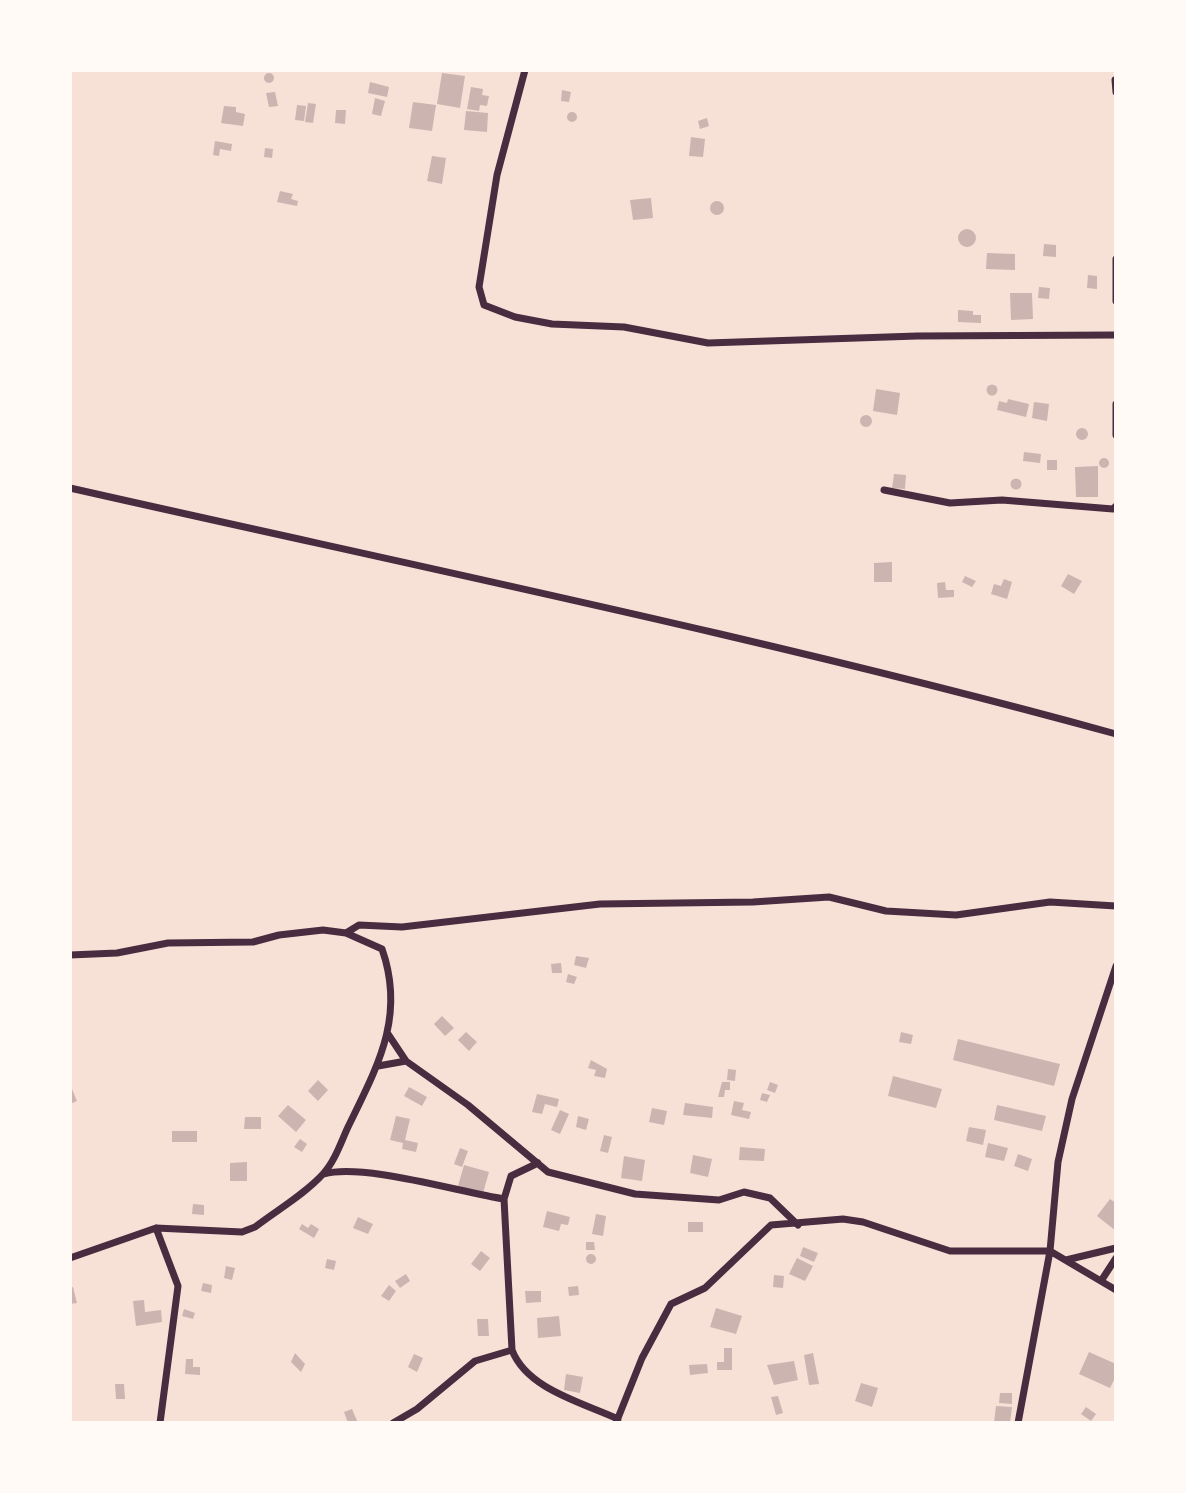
<!DOCTYPE html>
<style>
body{margin:0}
#map{position:relative;width:1186px;height:1493px;overflow:hidden;background:#f7e1d7;font-family:"Open Sans",sans-serif}
canvas{display:block}
.frame{position:absolute;inset:0;border:72px solid #fffaf5;pointer-events:none}
</style>
<div id="map">
<canvas width="1186" height="1493"></canvas>
<div class="frame"></div>
</div>
<script>
const g = document.querySelector('canvas').getContext('2d');
g.lineJoin = 'round';
function paint(path, color) { g.fillStyle = color; g.fill(path, 'evenodd'); }
function trace(path, color, width, dash) { g.strokeStyle = color; g.lineWidth = width; g.lineCap = dash ? 'butt' : 'round'; g.setLineDash(dash || []); g.stroke(path); }
paint(new Path2D(`
 M264 78a5 5 0 1 1 10 0a5 5 0 1 1-10 0Z
 M442,73L465,76L460,108L437,104Z
 M370,82L389,87L387,97L368,93Z
 M471,87L483,89L482,95L489,96L487,106L480,105L479,111L467,109Z
 M562,90L571,92L569,102L561,101Z
 M275,92L278,106L269,107L266,93Z
 M375,98L385,101L381,116L372,114Z
 M413,102L436,105L432,131L409,128Z
 M308,103L316,104L313,123L305,122Z
 M297,105L306,106L304,121L295,120Z
 M224,106L236,107V112L245,114L243,126L221,123Z
 M336,110H346L345,124L335,123Z
 M466,111L488,113L487,132L464,130Z
 M567 117a5 5 0 1 1 10 0a5 5 0 1 1-10 0Z
 M707,118L709,126L700,129L698,121Z
 M691,137L705,139L703,157L689,156Z
 M215,141L232,144L231,151L220,149L219,156L213,155Z
 M265,148L273,149L272,158L264,157Z
 M432,156L446,158L442,184L427,181Z
 M280,191L293,194L291,199L298,201L297,206L277,202Z
 M651,198L653,218L633,220L630,200Z
 M710 208a7 7 0 1 1 14 0a7 7 0 1 1-14 0Z
 M958 238a9 9 0 1 1 18 0a9 9 0 1 1-18 0Z
 M1044,244L1056,245V257L1043,256Z
 M987,253L1015,254V270L986,269Z
 M1088,275L1097,276V289L1087,288Z
 M1039,287L1050,288L1049,299L1038,298Z
 M1010,293H1032L1033,319L1011,320Z
 M958,310L973,311V315H981V323L958,322Z
 M986.5 390a5.5 5.5 0 1 1 11 0a5.5 5.5 0 1 1-11 0Z
 M876,389L900,393L897,415L873,411Z
 M1008,399L1029,404L1026,417L997,410L999,401L1007,403Z
 M1034,402L1049,404L1047,421L1032,418Z
 M860 421a6 6 0 1 1 12 0a6 6 0 1 1-12 0Z
 M1076 434a6 6 0 1 1 12 0a6 6 0 1 1-12 0Z
 M1024,452L1041,454L1040,463L1023,461Z
 M1099 463a5 5 0 1 1 10 0a5 5 0 1 1-10 0Z
 M1047,460H1057V470H1047Z
 M1098,466V497H1076L1075,467Z
 M894,474L906,475L905,489L892,488Z
 M1010.5 484a5.5 5.5 0 1 1 11 0a5.5 5.5 0 1 1-11 0Z
 M892,562V582H874V563Z
 M1068,574L1082,581L1074,594L1061,586Z
 M965,576L976,581L972,587L962,582Z
 M1004,579L1012,582L1007,599L991,594L994,584L1001,586Z
 M945,582L946,590H954V597L938,598L937,583Z
 M576,956L589,958L586,968L574,965Z
 M561,963L562,973H552L551,964Z
 M568,974L577,977L574,984L566,982Z
 M442,1016L454,1028L445,1036L434,1024Z
 M466,1032L477,1042L469,1051L458,1040Z
 M901,1032L913,1035L911,1044L899,1042Z
 M958,1039L1060,1064L1054,1086L953,1060Z
 M591,1060L607,1069L605,1078L594,1076L596,1070L588,1068Z
 M728,1069L736,1070L735,1081L727,1080Z
 M893,1076L942,1089L936,1108L888,1096Z
 M318,1080L328,1090L318,1101L308,1091Z
 M722,1082H730V1090H725L724,1097H718Z
 M770,1082L778,1085L775,1093L767,1090Z
 M409,1087L427,1097L422,1106L404,1096Z
 M72,1089L77,1101L70,1104V1090Z
 M762,1093L770,1095L767,1102L760,1100Z
 M537,1094L559,1099L557,1107L545,1104L542,1114L532,1112Z
 M734,1101L744,1103L742,1110L751,1112L749,1119L731,1115Z
 M685,1103L713,1107L712,1118L683,1115Z
 M288,1105L306,1120L296,1132L278,1116Z
 M997,1105L1046,1116L1042,1131L994,1120Z
 M652,1108L667,1111L664,1125L649,1122Z
 M560,1110L569,1114L560,1134L551,1130Z
 M396,1116L410,1119L405,1140L418,1143L416,1152L402,1149L403,1143L390,1140Z
 M578,1116L589,1119L586,1130L576,1127Z
 M245,1117H261V1129H244Z
 M969,1127L986,1130L983,1145L966,1141Z
 M172,1131H197V1142H172Z
 M604,1135L612,1137L608,1153L600,1151Z
 M300,1139L307,1144L302,1152L294,1147Z
 M988,1143L1008,1148L1004,1161L985,1157Z
 M740,1147L765,1149L764,1161L739,1160Z
 M460,1148L468,1151L462,1167L454,1164Z
 M1018,1154L1032,1159L1028,1171L1014,1166Z
 M693,1155L712,1159L708,1177L690,1173Z
 M624,1156L645,1160L642,1181L621,1178Z
 M247,1162V1181H230V1163Z
 M464,1165L489,1172L483,1193L458,1186Z
 M1110,1199L1116,1203V1231L1097,1216Z
 M193,1204L204,1205V1215L192,1214Z
 M547,1211L570,1217L568,1225L561,1224L559,1231L543,1227Z
 M596,1214L606,1216L603,1236L592,1234Z
 M358,1217L373,1224L368,1234L353,1228Z
 M688,1222H703V1232H688Z
 M302,1224L308,1228L311,1224L319,1229L314,1238L299,1229Z
 M586,1242H594L595,1250H586Z
 M803,1247L818,1253L814,1262L800,1256Z
 M481,1251L490,1258L480,1271L471,1264Z
 M586 1259a5 5 0 1 1 10 0a5 5 0 1 1-10 0Z
 M797,1258L813,1266L805,1281L789,1274Z
 M327,1259L336,1261L334,1270L325,1268Z
 M226,1266L235,1268L232,1280L224,1278Z
 M406,1274L410,1281L400,1288L395,1281Z
 M774,1275L784,1276L783,1288L773,1287Z
 M203,1283L212,1285L211,1293L201,1291Z
 M389,1285L396,1291L389,1301L381,1296Z
 M578,1286L579,1295L569,1296L568,1287Z
 M73,1287L77,1303L70,1304V1288Z
 M525,1291H541V1302L526,1303Z
 M144,1300L145,1312L161,1310L162,1322L136,1326L133,1301Z
 M716,1308L742,1316L736,1334L710,1327Z
 M184,1309L195,1313L193,1319L182,1316Z
 M559,1316L561,1336L538,1338L537,1318Z
 M477,1319H488L489,1336H478Z
 M724,1348H732V1370H717V1362H724Z
 M1089,1352L1116,1364V1376L1110,1388L1079,1374Z
 M295,1353L305,1364L301,1372L291,1362Z
 M813,1353L819,1384L809,1385L804,1355Z
 M414,1354L423,1358L417,1372L408,1367Z
 M186,1359H193V1367H200V1375L185,1374Z
 M794,1361L798,1380L774,1385L767,1365Z
 M707,1364L708,1373L690,1375L689,1365Z
 M566,1374L583,1377L580,1393L564,1390Z
 M861,1383L878,1388L872,1407L855,1401Z
 M115,1384H124L125,1399H116Z
 M1000,1393H1012V1404L999,1403Z
 M778,1396L783,1413L776,1415L771,1397Z
 M996,1406L1012,1407L1010,1423H994Z
 M1086,1407L1096,1414L1091,1421L1081,1414Z
 M352,1409L358,1423H348L344,1412Z`), '#ccb4b1');
trace(new Path2D(`
 M525,70L497,175L479,287L484,305L515,317L552,324L624,327L708,343L917,336L1116,335
 M1115,80L1116,92
 M1116,259V301
 M1116,404V435
 M70,488C419,567 771,639 1116,734
 M884,490L950,503L1002,500L1113,509L1116,506
 M70,955L117,953L168,943L253,942L279,935L323,930L346,933L359,925L402,927L600,904L753,902L829,897L886,911L956,915L1050,902L1116,906
 M388,1034L406,1061L468,1105L548,1172L635,1194L719,1200L744,1192L770,1198L798,1225
 M378,1066L406,1061
 M538,1163L511,1176L504,1199L512,1350C527,1389 581,1402 618,1419
 M324,1174C363,1163 459,1192 504,1199
 M156,1228L178,1286L160,1423
 M70,1258L156,1228L242,1232L255,1227C277,1210 305,1194 323,1174C335,1161 341,1142 348,1127C377,1067 406,1017 382,949L346,933
 M1066,1260L1116,1248
 M1101,1281L1116,1258
 M393,1423L417,1409L475,1361L512,1350
 M616,1423L642,1358L671,1304L705,1288L771,1225L843,1219L863,1222L950,1251H1050L1116,1290
 M1018,1423L1050,1251L1058,1162L1072,1099L1116,966`), '#4a2c40', 7);
</script>
